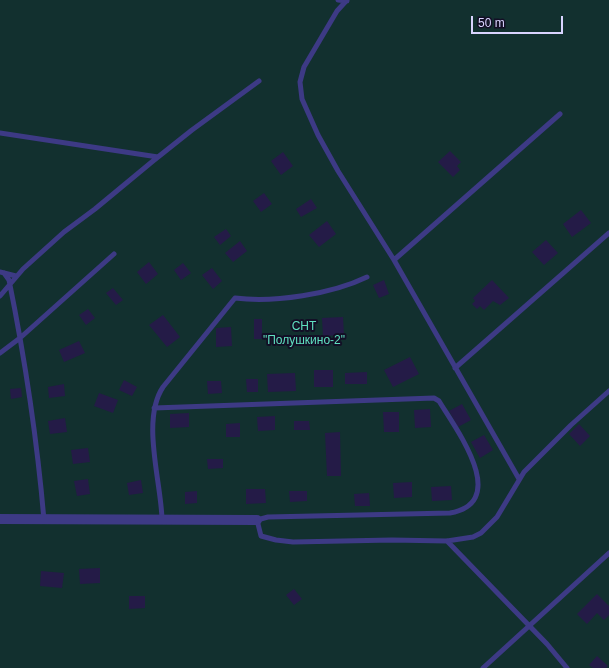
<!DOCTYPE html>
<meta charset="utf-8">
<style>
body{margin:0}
#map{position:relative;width:609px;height:668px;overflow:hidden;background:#130f26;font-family:Arial,sans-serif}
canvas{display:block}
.scale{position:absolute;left:471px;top:16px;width:92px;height:18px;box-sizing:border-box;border:2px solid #d9d4ff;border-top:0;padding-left:5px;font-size:12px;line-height:14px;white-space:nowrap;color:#d9d4ff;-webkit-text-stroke:3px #130f26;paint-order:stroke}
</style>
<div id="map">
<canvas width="609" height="668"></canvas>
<div class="scale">50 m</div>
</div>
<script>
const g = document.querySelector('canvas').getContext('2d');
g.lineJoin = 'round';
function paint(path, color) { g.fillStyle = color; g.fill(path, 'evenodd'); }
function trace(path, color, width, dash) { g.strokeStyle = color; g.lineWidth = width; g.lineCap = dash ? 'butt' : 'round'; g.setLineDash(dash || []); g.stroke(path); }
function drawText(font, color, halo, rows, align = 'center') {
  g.font = font + ' Arial,sans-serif'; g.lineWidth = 4; g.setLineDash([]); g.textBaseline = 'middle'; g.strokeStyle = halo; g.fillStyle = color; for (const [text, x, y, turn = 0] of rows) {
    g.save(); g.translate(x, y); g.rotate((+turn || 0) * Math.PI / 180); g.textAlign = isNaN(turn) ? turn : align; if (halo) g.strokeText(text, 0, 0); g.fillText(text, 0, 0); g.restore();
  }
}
paint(new Path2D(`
 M0,0H609V668H0Z`), '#12302f');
paint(new Path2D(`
 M450,151L461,162L457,166L460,170L453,177L438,162Z
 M283,152L293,166L281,175L271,161Z
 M264,193L272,204L261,212L253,201Z
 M311,199L317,208L301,217L296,209Z
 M581,210L591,223L572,237L563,224Z
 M327,221L336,234L319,247L309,235Z
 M226,229L231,236L220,245L214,237Z
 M546,240L558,253L544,265L532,252Z
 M240,241L247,251L233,262L225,253Z
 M149,262L158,274L146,284L137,272Z
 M183,263L191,273L181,280L174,270Z
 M212,268L222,281L213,289L202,275Z
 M384,280L389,294L379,298L373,285Z
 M492,280L509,298L500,305L493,301L484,310L480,306L477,309L472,304L475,301L473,298Z
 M113,288L123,300L116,305L106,293Z
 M88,309L95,318L86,325L79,315Z
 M163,315L180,337L167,347L149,325Z
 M343,317L344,335L323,336L322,318Z
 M254,319H262V339H254Z
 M231,327L232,346L216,347V328Z
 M79,341L85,353L64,362L59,350Z
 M410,357L419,374L393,387L384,370Z
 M314,370H333V387H314Z
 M367,372V384H345V373Z
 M295,373L296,391L268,392L267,374Z
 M246,379H258V392H247Z
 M124,380L137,387L132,396L119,390Z
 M207,381H221L222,393L208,394Z
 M64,384L65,396L49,398L48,387Z
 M21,388L22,397L11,399L10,389Z
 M99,393L118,400L113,413L94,406Z
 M462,404L471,420L458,427L449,411Z
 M430,409L431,427L415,428L414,410Z
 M383,412H399V432H384Z
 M189,413V427L170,428V414Z
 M275,416V430L258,431L257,417Z
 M65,418L67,432L50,434L48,421Z
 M294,421H309L310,430H294Z
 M240,423V437H226V424Z
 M579,424L590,436L580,446L569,434Z
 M340,432L341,476H327L325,433Z
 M484,435L493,450L480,458L471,442Z
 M88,448L90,462L73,464L71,450Z
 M207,459H223V468L208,469Z
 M88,479L90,494L77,496L74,481Z
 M141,480L143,493L129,495L127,483Z
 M412,482V497L394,498L393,483Z
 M451,486L452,500L432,501L431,487Z
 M246,489H265L266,503L246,504Z
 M197,491V503L185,504V492Z
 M289,491H307V501L290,502Z
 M369,493L370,506H355L354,494Z
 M100,568V583L80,584L79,569Z
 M41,571L64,573L62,588L40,586Z
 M294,589L302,599L294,605L286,595Z
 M597,594L609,606V615L604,620L597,613L587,624L577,614Z
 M129,596H145V608L129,609Z
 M597,656L608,666L606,668H593L589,665Z`), '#241b47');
trace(new Path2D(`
 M338,0L347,1
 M347,0L337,11L304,67L300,82L302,99L318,135L338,171L394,260L519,479
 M0,133L158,157
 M394,260L560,114
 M0,272L16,276
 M4,273L9,280C25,359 37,439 44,520
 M0,296L23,269L64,232L95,209L153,161L192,130L259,81
 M0,353L20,338L114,254
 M455,368L609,233
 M154,408L434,398L439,401C456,429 511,502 450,513L268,517L257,520L261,536L276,540L293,542L392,540L447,541L473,537L481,533L497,517L524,472L571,425L609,391
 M162,519C161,481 141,420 163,387L235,298C274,303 332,294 367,277
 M447,541L547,644L567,668
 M483,668L609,553`), '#3d3a85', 5);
trace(new Path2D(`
 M0,519L257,520`), '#3d3a85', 10);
drawText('12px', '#5fe0c0', '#130f26', [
 ["СНТ",304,327],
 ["\"Полушкино-2\"",304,341]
]);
</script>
